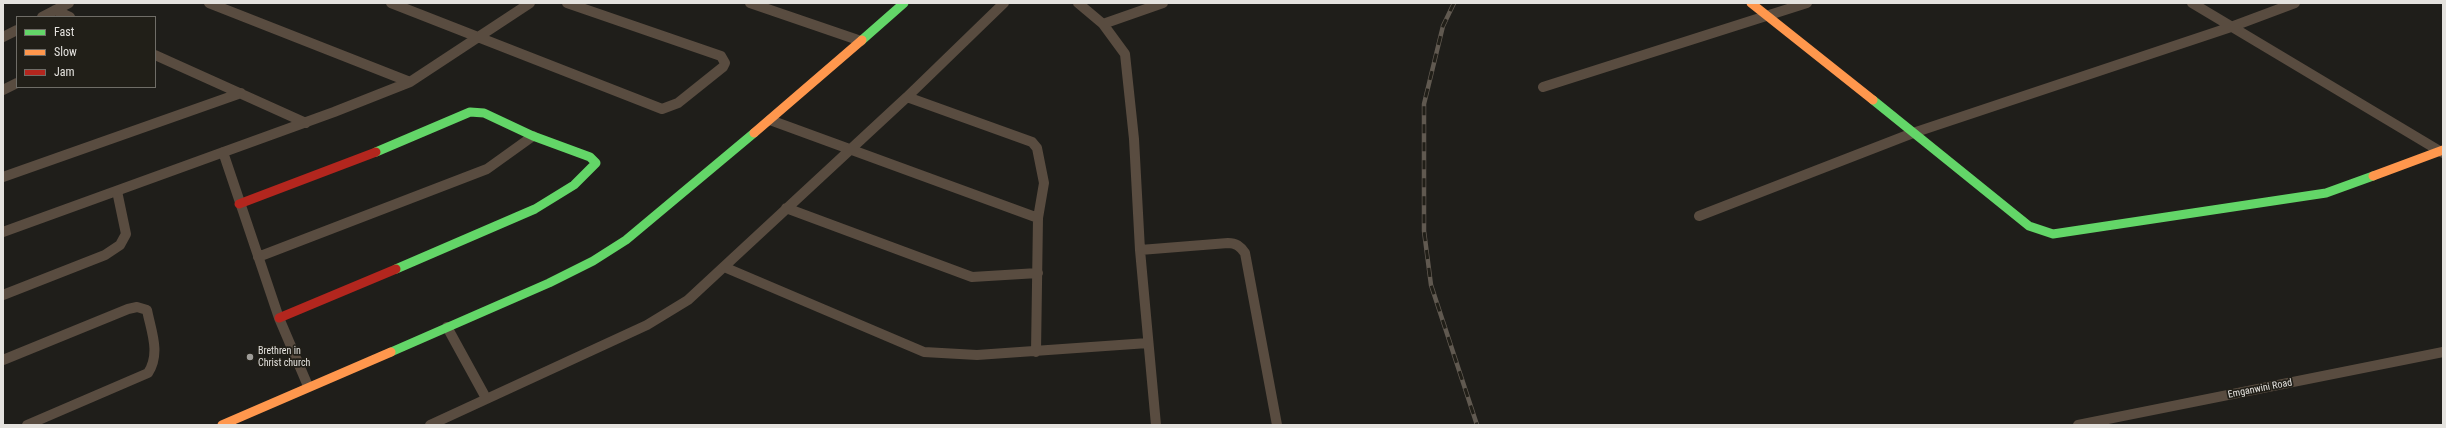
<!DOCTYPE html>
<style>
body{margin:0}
#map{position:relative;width:2446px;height:428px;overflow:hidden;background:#1f1e1a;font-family:"Roboto Condensed",sans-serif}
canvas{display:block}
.frame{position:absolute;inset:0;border:4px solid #e4e2de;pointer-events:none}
.legend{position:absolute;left:16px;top:16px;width:140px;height:72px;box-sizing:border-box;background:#211f18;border:1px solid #6f6d67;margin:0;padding:5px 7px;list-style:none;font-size:12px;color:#e4e2de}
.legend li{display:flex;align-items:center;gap:8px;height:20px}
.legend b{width:20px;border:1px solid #6f6d67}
</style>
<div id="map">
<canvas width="2446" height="428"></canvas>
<div class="frame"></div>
<ul class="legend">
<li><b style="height:5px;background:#63d668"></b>Fast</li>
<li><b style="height:5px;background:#ff974d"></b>Slow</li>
<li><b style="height:5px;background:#b3261e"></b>Jam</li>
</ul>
</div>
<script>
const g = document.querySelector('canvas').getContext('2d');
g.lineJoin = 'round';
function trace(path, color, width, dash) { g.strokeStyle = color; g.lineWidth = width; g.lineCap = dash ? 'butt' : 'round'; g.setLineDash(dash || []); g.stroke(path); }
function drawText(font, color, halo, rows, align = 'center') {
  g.font = font + ' "Roboto Condensed",sans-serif'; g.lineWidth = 3.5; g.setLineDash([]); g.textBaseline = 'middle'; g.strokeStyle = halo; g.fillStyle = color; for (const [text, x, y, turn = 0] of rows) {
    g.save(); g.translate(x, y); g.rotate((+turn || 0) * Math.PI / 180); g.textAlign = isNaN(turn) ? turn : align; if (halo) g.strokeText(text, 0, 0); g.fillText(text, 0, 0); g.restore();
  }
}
trace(new Path2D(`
 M209,3L410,82
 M391,3L662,109L678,103L723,67L725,63L721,56L567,3
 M750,3L861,41
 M1078,3L1103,24L1125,54L1134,139L1140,250L1156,425
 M2192,3L2443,153
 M55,10L70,17
 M42,17L69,3
 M1103,24L1163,3
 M3,37L17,30
 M155,55L306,123
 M1543,87L1807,3
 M3,90L17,83
 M907,97L1032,142L1037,148L1044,183L1038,218L1036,352
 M770,120L1038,218
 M223,152L279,318L308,386
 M3,177L241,93
 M786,208L972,277L1038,273
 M1699,216L1913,133L2231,27L2295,3
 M3,232L334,112L410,82L530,3
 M1140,250L1228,243C1236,243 1240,246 1245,253L1277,425
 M258,257L487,169L533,136
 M724,267L924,352L977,355L1148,343
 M3,295L105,255L120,245L126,234L117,191
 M447,327L486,398
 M3,360L128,309L137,307L147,310C151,331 161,353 148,373L27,425
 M430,425L647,325L688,300L907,97L1004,3
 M2078,425L2443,352`), '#594c40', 10);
trace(new Path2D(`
 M862,40L904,3
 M1873,100L2029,226L2053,234L2326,193L2373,176
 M376,152L470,112L484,113L533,136L590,157L596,163L574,185L535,209L396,269
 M391,352L549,283L593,261L626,240L754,133`), '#63d668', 9);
trace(new Path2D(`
 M1751,3L1873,100
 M754,133L862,40
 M2373,176L2443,150
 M222,425L391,352`), '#ff974d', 9);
trace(new Path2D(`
 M239,204L376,152
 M279,318L396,269`), '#b3261e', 9);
const rail = new Path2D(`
 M1454,3L1443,26L1424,104V231L1431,285L1477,425`);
trace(rail, '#605950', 4.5);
trace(rail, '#211f18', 3, [9]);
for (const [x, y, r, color] of [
 [250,357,4,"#9f9d99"]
]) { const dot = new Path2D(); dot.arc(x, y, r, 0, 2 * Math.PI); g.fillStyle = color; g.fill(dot); trace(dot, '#211f18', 1.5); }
drawText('10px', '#e4e2de', '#211f18', [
 ["Brethren in",258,351],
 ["Christ church",258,363]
], 'left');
drawText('10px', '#e4e2de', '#211f18', [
 ["Emganwini Road",2260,389,-11]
]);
</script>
